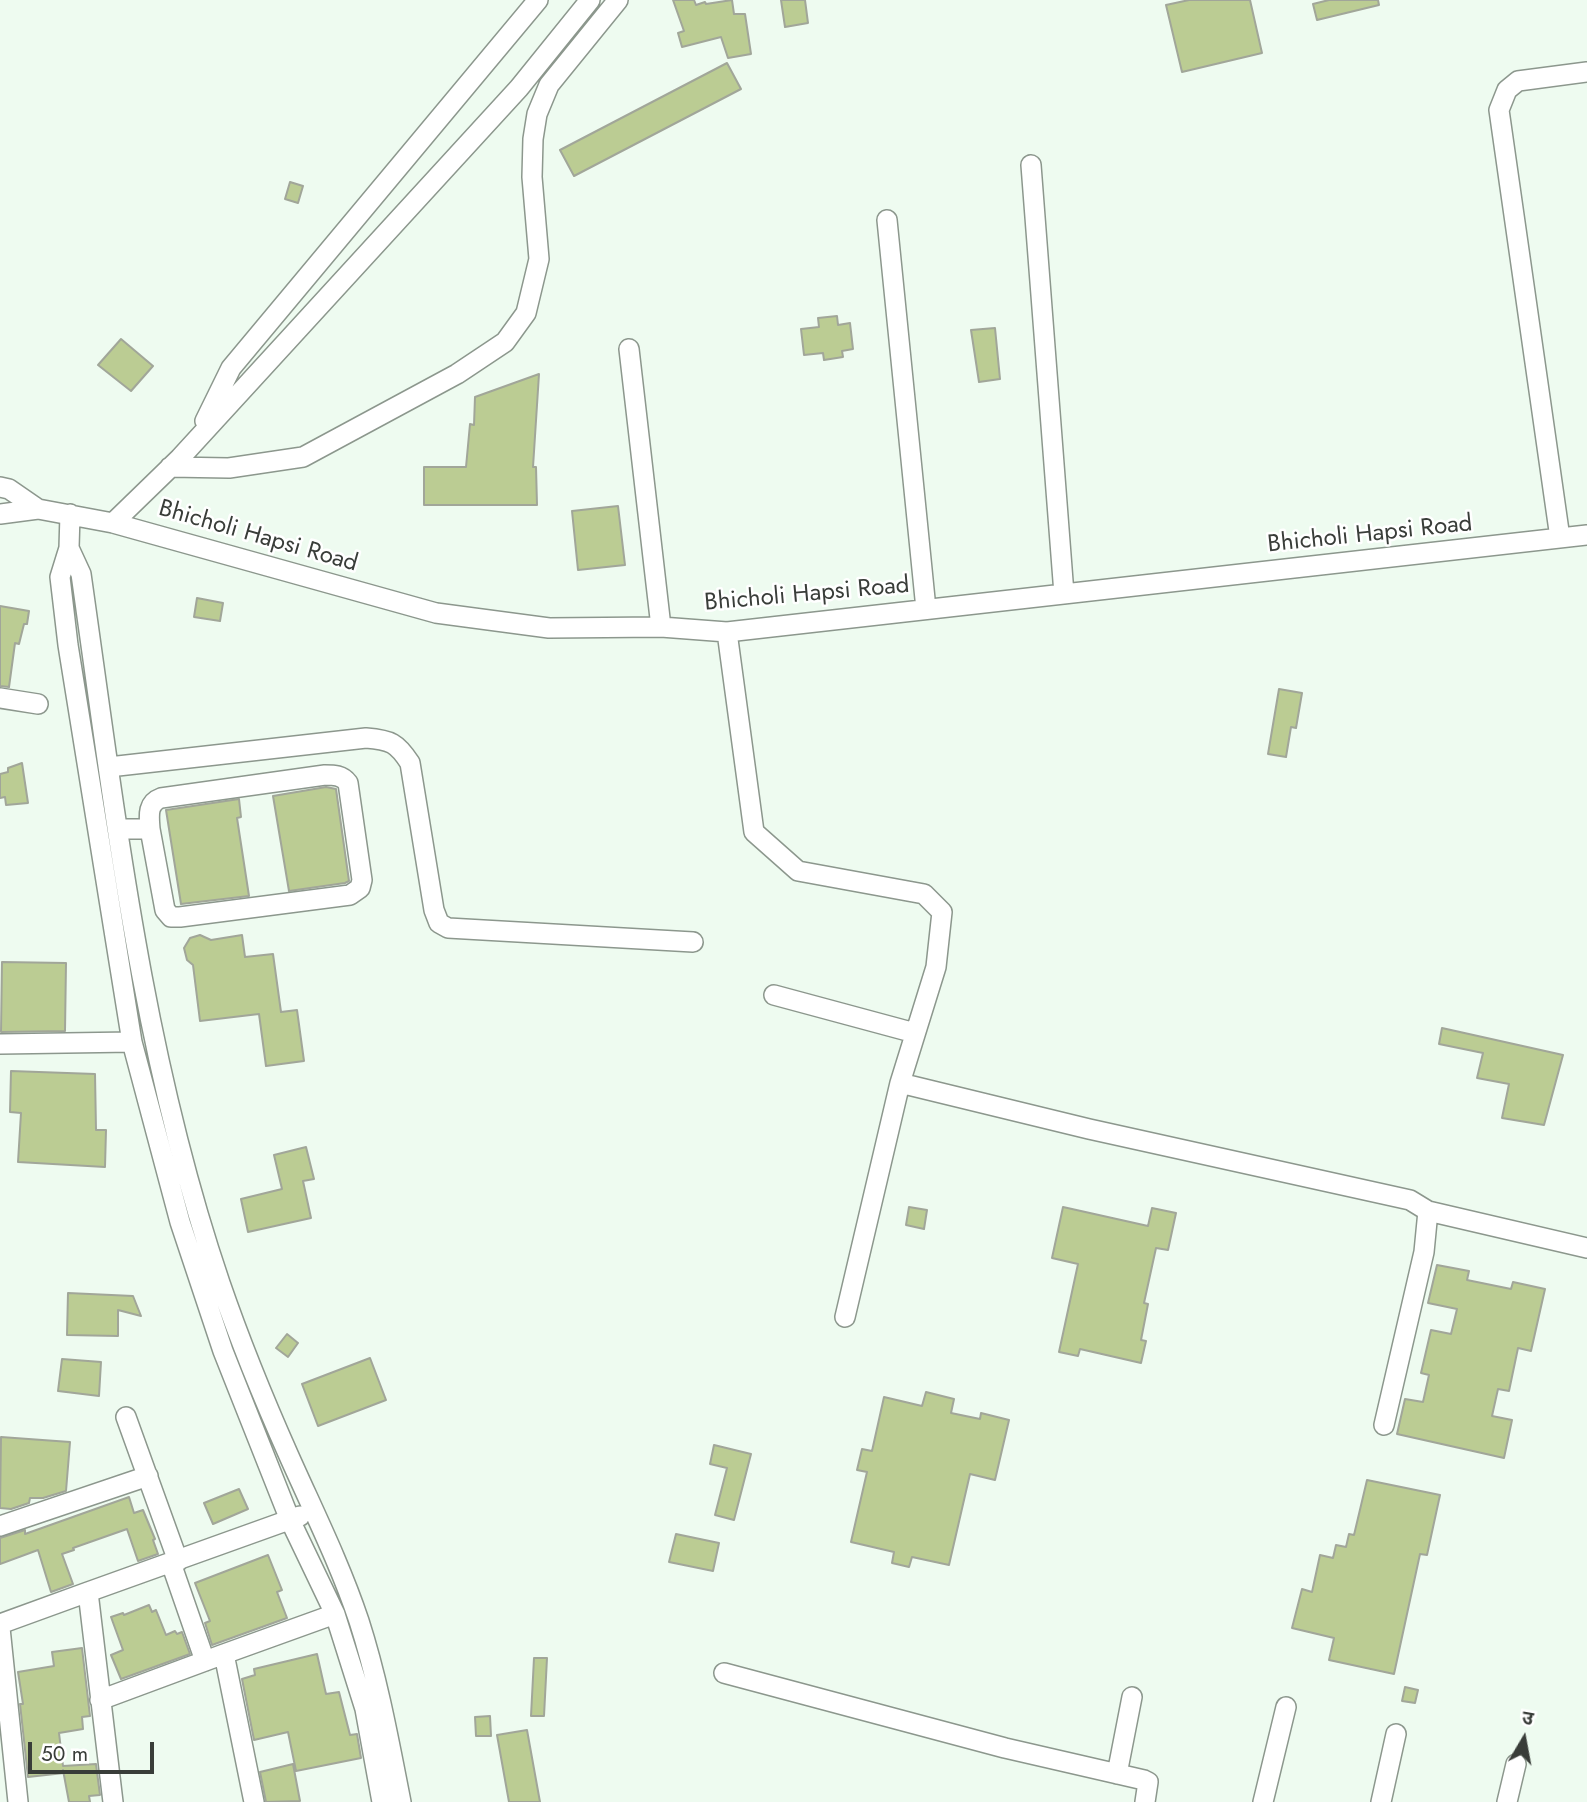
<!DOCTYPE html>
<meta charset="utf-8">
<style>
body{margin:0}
#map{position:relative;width:1587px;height:1802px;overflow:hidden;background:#eefbf0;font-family:Jost,"Noto Sans Devanagari",sans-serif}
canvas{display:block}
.north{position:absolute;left:1489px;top:1704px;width:70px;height:70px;-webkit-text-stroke:5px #fff;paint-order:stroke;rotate:10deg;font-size:19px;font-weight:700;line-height:28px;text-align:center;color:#393d39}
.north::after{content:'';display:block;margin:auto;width:24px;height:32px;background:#393d39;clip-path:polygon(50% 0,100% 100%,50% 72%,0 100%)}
.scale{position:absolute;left:28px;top:1742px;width:126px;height:32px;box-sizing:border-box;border:4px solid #393d39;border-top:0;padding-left:9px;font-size:21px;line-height:24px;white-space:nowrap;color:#393d39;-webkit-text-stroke:5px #fff;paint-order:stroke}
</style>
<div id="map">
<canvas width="1587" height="1802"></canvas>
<div class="north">उ</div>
<div class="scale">50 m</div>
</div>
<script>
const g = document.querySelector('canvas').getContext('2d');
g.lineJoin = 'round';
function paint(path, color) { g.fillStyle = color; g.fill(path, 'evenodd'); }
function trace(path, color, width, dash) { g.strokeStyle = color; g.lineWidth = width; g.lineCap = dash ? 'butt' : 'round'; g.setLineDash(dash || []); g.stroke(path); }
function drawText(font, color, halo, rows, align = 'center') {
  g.font = font + ' Jost,sans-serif'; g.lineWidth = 5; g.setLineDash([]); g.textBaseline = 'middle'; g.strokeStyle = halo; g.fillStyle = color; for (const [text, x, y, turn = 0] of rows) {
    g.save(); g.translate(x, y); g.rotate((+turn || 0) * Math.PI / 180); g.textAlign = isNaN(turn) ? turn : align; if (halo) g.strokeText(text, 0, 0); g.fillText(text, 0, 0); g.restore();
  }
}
const building = new Path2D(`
 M673,0H694L696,5L705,2L706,4L732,0L734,14H745L751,54L728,58L721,37L682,47L678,33L684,31Z
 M781,0H805L808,23L785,27Z
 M1189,0H1250L1262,53L1182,72L1166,5Z
 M1329,0H1378L1379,5L1317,20L1313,4Z
 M727,63L741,89L574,176L560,150Z
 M290,182L303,186L298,203L285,199Z
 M837,316L838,325L850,323L853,349L842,351L843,357L824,360L823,353L804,355L801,329L819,327L818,318Z
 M995,328L1000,379L979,382L971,330Z
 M121,339L153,366L131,391L98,365Z
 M539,374L533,467H536L537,505H424V467H466L470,424L474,425L475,397Z
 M618,506L625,565L578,570L572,511Z
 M197,598L223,603L220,621L194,617Z
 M0,606L29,611L27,624H24L19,644L15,643L9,687L0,686Z
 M1279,689L1302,693L1296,728L1291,727L1286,757L1268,754Z
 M22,763L28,803L6,805L5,797L0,798V774L8,772V768Z
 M326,787L336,789L349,881L345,883L289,891L273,796Z
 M239,799L241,817L237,818L249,896L181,904L166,810Z
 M200,935L211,940L242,935L245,957L273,954L281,1012L297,1010L304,1061L266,1066L259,1014L200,1021L193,965L187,960L184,948L190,938Z
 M2,962L66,963L65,1031L1,1032Z
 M1442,1028L1563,1055L1544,1125L1502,1118L1509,1084L1477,1078L1483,1053L1439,1044Z
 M11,1071L95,1074L96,1130H106L105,1167L18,1162L21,1113L10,1112Z
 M306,1147L314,1179L303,1181L311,1218L248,1232L241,1199L282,1189L274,1155Z
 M909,1207L927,1210L924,1229L906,1225Z
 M1063,1207L1148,1226L1152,1208L1176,1213L1168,1250L1156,1248L1144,1303L1148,1304L1141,1340L1146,1341L1141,1363L1080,1349L1078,1356L1059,1352L1078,1264L1052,1258Z
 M1437,1265L1469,1271L1467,1280L1511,1289L1513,1282L1545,1289L1531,1351L1518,1348L1509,1391L1498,1389L1492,1416L1512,1420L1504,1458L1397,1434L1405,1399L1423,1402L1429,1375L1421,1373L1431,1330L1451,1334L1457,1309L1428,1303Z
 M68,1293L133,1296L141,1316L118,1310V1336L67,1335Z
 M287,1334L298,1343L288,1357L276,1348Z
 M370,1358L386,1400L318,1426L302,1384Z
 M62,1359L101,1362L99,1396L58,1391Z
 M926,1392L954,1399L951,1413L980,1419L981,1413L1009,1420L995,1480L970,1474L949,1565L912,1557L909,1567L892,1563L894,1552L851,1542L867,1472L857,1470L862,1449L872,1451L884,1397L922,1406Z
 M1,1437L70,1442L66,1491L43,1498H30L29,1503L11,1509L0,1508Z
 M714,1445L751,1454L734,1520L715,1515L727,1468L710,1464Z
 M1367,1480L1440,1495L1427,1555L1420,1554L1394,1674L1329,1660L1334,1638L1292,1628L1302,1589L1312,1592L1320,1555L1333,1558L1336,1545L1346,1547L1349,1534L1354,1535Z
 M239,1489L248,1509L213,1524L204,1503Z
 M129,1497L134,1513L143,1510L155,1539L153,1540L158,1554L138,1561L127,1529L73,1548L74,1550L62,1554L73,1584L51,1592L38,1550L0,1564V1538L25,1530V1534Z
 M676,1534L719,1543L713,1571L669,1562Z
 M268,1555L282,1590L277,1592L287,1618L212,1645L205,1623L210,1621L195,1583Z
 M149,1605L152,1612L156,1610L166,1635L175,1631L177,1634L182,1632L190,1654L121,1679L111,1655L123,1650L111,1617L123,1613L124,1615Z
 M82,1648L90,1716L82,1717L83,1729L59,1733L63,1766L96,1764L100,1795L89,1796L90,1802H69L63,1770L64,1773L28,1777L20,1704H23L18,1672L54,1666L52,1652Z
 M317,1654L326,1694L339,1692L350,1735L357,1734L361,1758L296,1771L288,1732L254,1740L242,1679L255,1675L254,1669Z
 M534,1658H547L544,1716H531Z
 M1405,1687L1418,1690L1415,1703L1402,1701Z
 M490,1716L491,1736H476L475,1717Z
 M527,1730L540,1802H509L497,1735Z
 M293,1764L300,1801L266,1802L260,1772Z`);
paint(building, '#bbcc93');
trace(building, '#a1a699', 2);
const minor = new Path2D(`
 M1031,165L1064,594
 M887,220L926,609
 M629,349L661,627
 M205,421L231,368L538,0
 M170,467L229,468L303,457L457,374L505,342L526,313L539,259L532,177L533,139L537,114L549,85L618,0
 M0,487L9,489L38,509
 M0,514L38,509L113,523L436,613L549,628L661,627L727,632L1587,535
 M70,514L69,548L60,577L68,645L132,1042L180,1222L223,1351L290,1520L335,1614L365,1709L382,1802
 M113,523L180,458L519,88L590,0
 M1560,538L1499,110L1507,90L1518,81L1587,72
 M69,548L81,574C115,812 142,1054 220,1283C240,1341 264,1400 289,1456C313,1510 340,1564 359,1621C378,1680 389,1741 401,1802
 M727,632L754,832L798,871L924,894L942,912L936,967L900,1083L845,1317
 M0,698L38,704
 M109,767L366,738C391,740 397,743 410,763L434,910L439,923L448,928L693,942
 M118,829H150C149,816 147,803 161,798L325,775C334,775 342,775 348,783L362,880L360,888L350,895L180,917H171L165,910L150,829
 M774,995L915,1033
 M0,1044L132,1042
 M900,1083L1089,1129L1410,1200L1428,1211L1424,1252L1384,1425
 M1428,1211L1587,1248
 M126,1417L178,1561
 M0,1526L148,1476
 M171,1563L205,1661
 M0,1624L88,1592
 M0,1628L18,1802
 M724,1673L1005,1748L1144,1780L1148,1782L1145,1802
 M100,1700L224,1654
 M1117,1774L1132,1697
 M113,1802L88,1592L300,1516
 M254,1802L224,1654L335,1614
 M1263,1802L1286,1707
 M1381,1802L1396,1734
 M1507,1802L1516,1764`);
trace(minor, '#8c978d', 22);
trace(minor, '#fff', 19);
drawText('24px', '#393d39', '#fff', [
 ["Bhicholi Hapsi Road",1370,535,-6],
 ["Bhicholi Hapsi Road",258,537,16],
 ["Bhicholi Hapsi Road",807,595,-5]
]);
</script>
